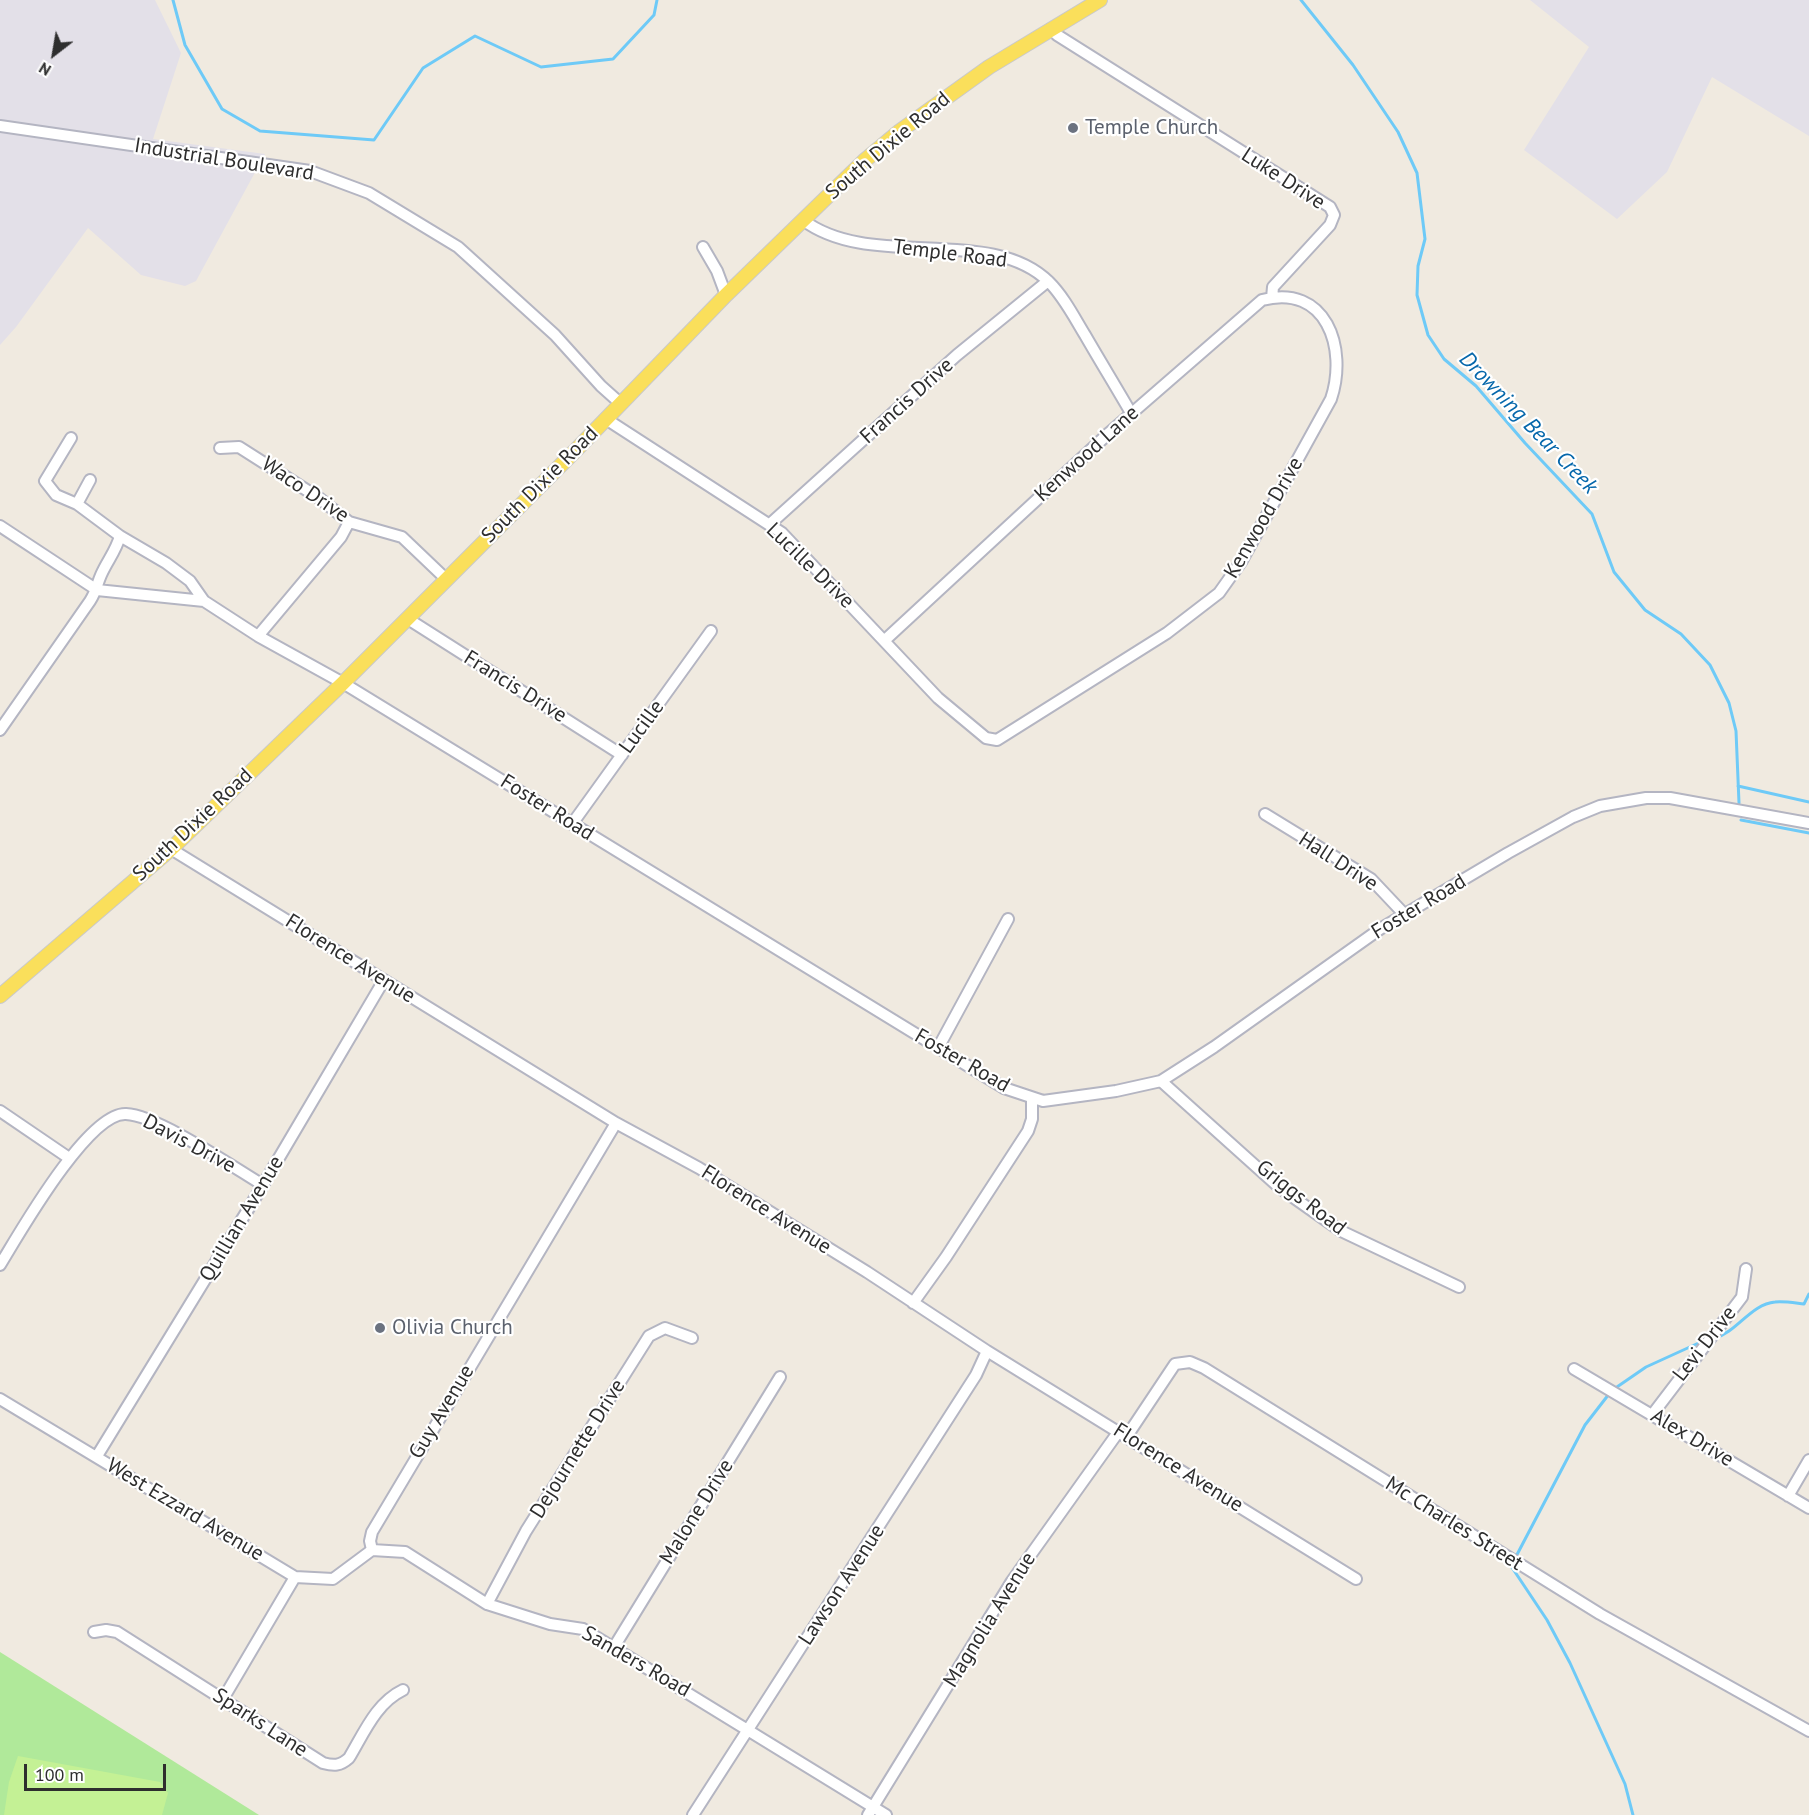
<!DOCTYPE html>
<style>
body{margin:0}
#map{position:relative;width:1809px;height:1815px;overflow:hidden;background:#f0eae0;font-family:"PT Sans",sans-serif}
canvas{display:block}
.north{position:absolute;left:24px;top:24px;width:60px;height:60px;-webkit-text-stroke:4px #fff;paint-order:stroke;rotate:211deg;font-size:16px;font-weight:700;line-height:24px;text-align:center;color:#2e2e2e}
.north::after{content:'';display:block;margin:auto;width:21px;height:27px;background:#2e2e2e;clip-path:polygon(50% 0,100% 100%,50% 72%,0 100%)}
.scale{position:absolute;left:24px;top:1764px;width:142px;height:27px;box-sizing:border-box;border:3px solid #2e2e2e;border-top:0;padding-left:8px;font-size:18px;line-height:21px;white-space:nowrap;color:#2e2e2e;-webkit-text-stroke:4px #fff;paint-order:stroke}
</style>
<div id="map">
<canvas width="1809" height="1815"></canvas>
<div class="north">N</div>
<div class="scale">100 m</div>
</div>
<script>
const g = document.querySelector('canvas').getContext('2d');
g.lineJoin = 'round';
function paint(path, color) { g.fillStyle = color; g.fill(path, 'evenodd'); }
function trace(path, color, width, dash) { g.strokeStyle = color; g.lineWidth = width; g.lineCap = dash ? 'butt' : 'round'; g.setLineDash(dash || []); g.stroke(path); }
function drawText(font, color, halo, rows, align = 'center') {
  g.font = font + ' "PT Sans",sans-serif'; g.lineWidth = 4.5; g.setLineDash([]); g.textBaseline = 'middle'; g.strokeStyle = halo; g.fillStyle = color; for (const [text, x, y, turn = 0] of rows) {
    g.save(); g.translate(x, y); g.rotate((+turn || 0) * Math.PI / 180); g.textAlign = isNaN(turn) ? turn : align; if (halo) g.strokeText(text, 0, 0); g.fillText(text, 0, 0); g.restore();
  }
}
paint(new Path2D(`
 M0,0H155L181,53L153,139L265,154L196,281L185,286L141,275L88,228L16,327L0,345Z
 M1530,0H1809V136L1712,77L1667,172L1617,219L1524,150L1589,47Z`), '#e3e0e8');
paint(new Path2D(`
 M0,1652L259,1815H0Z`), '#b0e99a');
paint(new Path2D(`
 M18,1756L160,1782L168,1793L162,1815H4L9,1782Z`), '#c4f195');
trace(new Path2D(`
 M173,0L185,45L222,109L260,131L374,140L423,68L475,36L541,67L613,59L654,15L657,0
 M1301,0L1353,65L1398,132L1417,173L1425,239L1418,266L1417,295L1428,335L1444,359L1476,386L1525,443L1592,514L1614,572L1645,610L1681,634L1710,665L1729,703L1736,731L1739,803
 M1738,786L1809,802
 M1741,820L1809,833
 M1715,1338C1737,1332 1751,1304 1775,1302C1784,1301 1795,1303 1804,1304L1809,1294
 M1614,1389L1646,1367L1703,1341
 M1609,1394L1585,1425L1511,1566L1547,1620L1570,1663L1625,1784L1633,1815`), '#6ecaf7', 3);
const minor = new Path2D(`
 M1051,29L1057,35L1330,207L1334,215L1330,225L1273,287L1272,298
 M0,126L310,171L369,193L458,247L555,335L601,386L620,403
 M803,220C870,271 991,224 1049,282C1064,297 1074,317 1085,335C1100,361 1116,387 1131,413
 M703,247L717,271L726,295
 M606,419L782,533L938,698L986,738L997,740L1167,633L1219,593L1241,562L1331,399C1348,348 1326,283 1262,300L1109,433L885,640
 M71,438L45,481L56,495L77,504L120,536L166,563L190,581L204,601L258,636L343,683L1004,1088L1043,1101L1116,1091L1161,1081L1214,1047L1380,929L1508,853L1573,817L1600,806L1646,798H1670L1809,823
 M220,448L239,447L319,498L349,522L402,537L446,579
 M77,504L90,480
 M770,524L957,355L1048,281
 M0,526L97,590L204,601
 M408,619L622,755
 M258,636L341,537L349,522
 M0,730L90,601C96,592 97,584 101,575C107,561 116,551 120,536
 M1265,814L1371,879L1405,915
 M572,824L711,631
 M171,849L616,1123L699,1168L867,1272L987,1351L1356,1579
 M938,1048L1008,919
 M1161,1081L1280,1188L1341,1231L1459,1287
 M0,1111L69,1158
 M0,1265C19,1234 88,1112 126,1114C157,1115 233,1167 263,1185
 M913,1303L946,1257L1028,1131L1032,1119V1098
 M1574,1369L1809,1508
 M0,1399L295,1577L333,1579L372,1550
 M1652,1415L1742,1297L1746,1269
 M1127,1436L1175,1364L1190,1362L1204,1368L1600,1614L1809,1731
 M97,1456L263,1185L384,980
 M1788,1496L1809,1460
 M372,1550L405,1552L487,1604L550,1624L583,1629L886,1815
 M372,1550L370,1541L372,1532L616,1123
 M487,1604L526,1531L649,1336L665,1328L692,1338
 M94,1632L106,1630L117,1632L323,1763C334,1766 340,1766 349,1758C364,1733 376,1703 403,1690
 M614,1647L780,1377
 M223,1699L295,1577
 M693,1815L976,1375L987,1351
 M868,1815L1012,1581L1119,1431`);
const major = new Path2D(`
 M0,996L171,849L343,683L575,451L726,295L864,161L900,131L989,67L1100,0`);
trace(minor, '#b4b5c2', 14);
trace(major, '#c9c9c9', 16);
trace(minor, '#fff', 10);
trace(major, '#fadf5b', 14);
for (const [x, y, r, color] of [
 [1073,128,6,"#6b7280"],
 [380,1328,6,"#6b7280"]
]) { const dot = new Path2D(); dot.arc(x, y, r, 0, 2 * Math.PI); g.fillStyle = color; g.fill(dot); trace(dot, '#fff', 2); }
drawText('21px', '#5b616d', '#fff', [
 ["Temple Church",1085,128],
 ["Olivia Church",392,1328]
], 'left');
drawText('21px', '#2e2e2e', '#fff', [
 ["South Dixie Road",888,146,-40],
 ["Industrial Boulevard",224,160,9],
 ["Luke Drive",1283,179,33],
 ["Temple Road",950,254,7],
 ["Francis Drive",907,401,-42],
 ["Kenwood Lane",1087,454,-42],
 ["South Dixie Road",540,485,-45],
 ["Waco Drive",305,490,34],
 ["Kenwood Drive",1264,518,-60],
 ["Lucille Drive",810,566,44],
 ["Francis Drive",515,687,32],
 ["Lucille",642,727,-54],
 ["Foster Road",547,808,32],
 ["South Dixie Road",193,825,-43],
 ["Hall Drive",1338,862,33],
 ["Foster Road",1419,907,-31],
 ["Florence Avenue",350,959,32],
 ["Foster Road",962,1061,30],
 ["Davis Drive",189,1144,28],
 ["Griggs Road",1301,1198,38],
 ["Florence Avenue",766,1210,32],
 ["Quillian Avenue",242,1219,-59],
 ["Levi Drive",1705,1344,-52],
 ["Guy Avenue",442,1412,-59],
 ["Alex Drive",1692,1438,31],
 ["Dejournette Drive",578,1449,-58],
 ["Florence Avenue",1178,1468,32],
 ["West Ezzard Avenue",185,1510,31],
 ["Malone Drive",697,1512,-58],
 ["Mc Charles Street",1454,1524,32],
 ["Lawson Avenue",842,1585,-57],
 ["Magnolia Avenue",990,1620,-58],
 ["Sanders Road",636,1662,30],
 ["Sparks Lane",260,1723,33]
]);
drawText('italic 22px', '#0567ab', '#fff', [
 ["Drowning Bear Creek",1528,423,46]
]);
</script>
